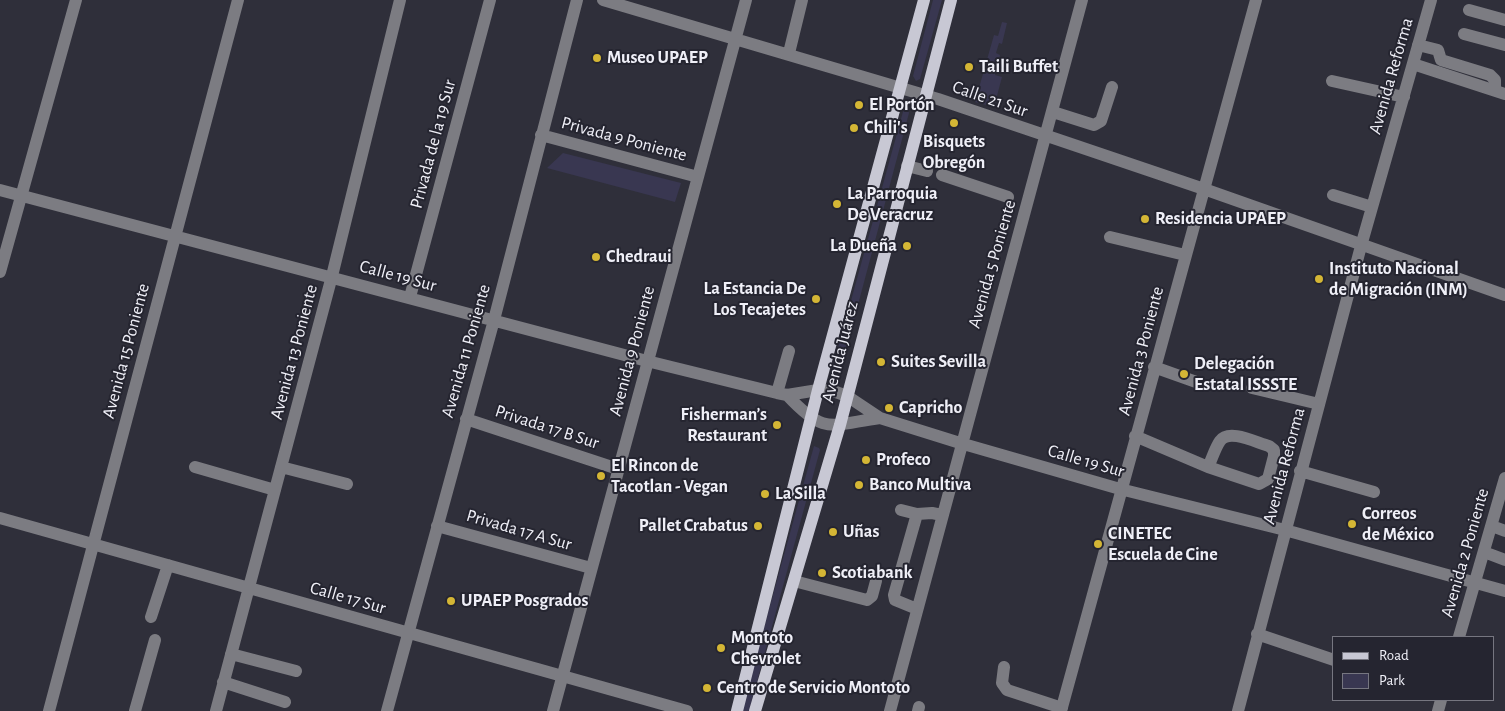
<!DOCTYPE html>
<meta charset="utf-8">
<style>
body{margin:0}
#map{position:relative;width:1505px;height:711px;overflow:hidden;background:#2f2f3a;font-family:"Alegreya Sans",sans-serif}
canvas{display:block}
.legend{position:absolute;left:1332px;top:636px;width:162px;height:65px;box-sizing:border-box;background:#252530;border:1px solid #767680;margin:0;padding:6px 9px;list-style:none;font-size:15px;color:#efeff7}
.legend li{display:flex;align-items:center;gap:10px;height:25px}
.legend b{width:25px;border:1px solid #767680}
</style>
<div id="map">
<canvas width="1505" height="711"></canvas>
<ul class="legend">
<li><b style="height:6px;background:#c8c8d4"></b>Road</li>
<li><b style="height:14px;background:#393751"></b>Park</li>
</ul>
</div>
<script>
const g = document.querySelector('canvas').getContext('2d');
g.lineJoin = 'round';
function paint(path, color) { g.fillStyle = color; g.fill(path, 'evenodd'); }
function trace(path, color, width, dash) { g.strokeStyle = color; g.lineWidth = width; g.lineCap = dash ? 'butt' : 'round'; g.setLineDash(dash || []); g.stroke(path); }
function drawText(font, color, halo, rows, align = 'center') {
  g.font = font + ' "Alegreya Sans",sans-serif'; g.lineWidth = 4; g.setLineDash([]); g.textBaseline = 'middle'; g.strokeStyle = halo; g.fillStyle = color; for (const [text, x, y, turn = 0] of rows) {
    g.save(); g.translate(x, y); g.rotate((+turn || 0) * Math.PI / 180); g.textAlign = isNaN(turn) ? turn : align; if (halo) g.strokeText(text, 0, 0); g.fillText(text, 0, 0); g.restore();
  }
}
paint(new Path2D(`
 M933,0H942L920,79L916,81L913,76Z
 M1002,22L1007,23L1002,44L999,43L996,53L1000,55L995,75L1002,77L994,107L975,102L994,35L998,36Z
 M904,108L908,109L909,113L838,380L833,382L830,377Z
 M563,153L681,183L675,202L547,168Z
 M814,446L819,448L820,450L749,711H741Z`), '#393751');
trace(new Path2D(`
 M603,0L938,99L1204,189L1505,295
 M1469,10L1505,20
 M1464,34L1505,45
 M1418,45L1438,50L1441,60L1490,75L1495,80V90
 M789,53L802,0
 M1413,64L1505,94
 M1332,81L1404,97
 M1053,112L1094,125L1101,121L1112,87
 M541,135L698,177
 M907,166L927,171
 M942,175L1008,197
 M0,190L647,361L777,393L787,395L818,390L833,391L847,396L880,418L960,443L1120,489L1285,530L1505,591
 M1333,195L1372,207
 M1110,237L1185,255
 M0,272L76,0
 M410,297L490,0
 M1154,367L1199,383
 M1252,388L1319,404
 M777,393L789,351
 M787,395C825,436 830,425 880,418
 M466,419L618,469
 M1135,436L1208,467L1259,484L1268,479L1274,456V450L1269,446C1257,443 1229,428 1220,441C1215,448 1212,459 1208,467
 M195,467L275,490
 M281,467L347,484
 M1300,471L1374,492
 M901,510L917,514
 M0,518L687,711
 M437,526L591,568
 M1492,526L1505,531
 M1484,552L1505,560
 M794,581L867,600L872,596L876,581
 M917,609L895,600L894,595L917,514L932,513L942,515
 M151,617L168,565
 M1257,634L1334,660
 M1459,637L1505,478
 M231,654L296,671
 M1004,667L1002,683L1007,690L1062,708
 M223,682L285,702
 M49,711L238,0
 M135,711L155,640
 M216,711L332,276L400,0
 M387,711L494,320L577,0
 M553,711L746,0
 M890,711L1082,0
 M918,711L919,707
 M1061,711L1256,0
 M1238,711L1361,246L1431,0
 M1438,711L1441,700`), '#7c7c82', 12);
trace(new Path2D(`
 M737,711L818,390L924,0
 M755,711L840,425L951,0`), '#c8c8d4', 12);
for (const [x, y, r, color] of [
 [597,58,5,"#d4b635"],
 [969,67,5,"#d4b635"],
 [859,105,5,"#d4b635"],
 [954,123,5,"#d4b635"],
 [854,128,5,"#d4b635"],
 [837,204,5,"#d4b635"],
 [1145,219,5,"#d4b635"],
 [907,246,5,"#d4b635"],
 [596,257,5,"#d4b635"],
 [1319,279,5,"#d4b635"],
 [816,299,5,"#d4b635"],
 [881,362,5,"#d4b635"],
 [1184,374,5,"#d4b635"],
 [889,408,5,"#d4b635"],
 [777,425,5,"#d4b635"],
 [866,460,5,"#d4b635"],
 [601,476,5,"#d4b635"],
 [859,485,5,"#d4b635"],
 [765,494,5,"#d4b635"],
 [1352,524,5,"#d4b635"],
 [758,526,5,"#d4b635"],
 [833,532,5,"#d4b635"],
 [1098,544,5,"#d4b635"],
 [822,573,5,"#d4b635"],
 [451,601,5,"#d4b635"],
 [721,648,5,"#d4b635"],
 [707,688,5,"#d4b635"]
]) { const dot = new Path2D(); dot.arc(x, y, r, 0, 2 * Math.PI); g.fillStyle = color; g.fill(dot); trace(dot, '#252530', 2); }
drawText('bold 18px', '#efeff7', '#252530', [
 ["Museo UPAEP",607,58],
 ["Taili Buffet",979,67],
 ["El Portón",869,105],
 ["Chili's",864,128],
 ["Bisquets",954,142,"center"],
 ["Obregón",954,163,"center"],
 ["La Parroquia",847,194],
 ["De Veracruz",847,215],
 ["Residencia UPAEP",1155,219],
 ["La Dueña",897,246,"right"],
 ["Chedraui",606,257],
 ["Instituto Nacional",1329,269],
 ["de Migración (INM)",1329,290],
 ["La Estancia De",806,289,"right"],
 ["Los Tecajetes",806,310,"right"],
 ["Suites Sevilla",891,362],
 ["Delegación",1194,364],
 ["Estatal ISSSTE",1194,385],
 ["Capricho",899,408],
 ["Fisherman’s",767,415,"right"],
 ["Restaurant",767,436,"right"],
 ["Profeco",876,460],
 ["El Rincon de",611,466],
 ["Tacotlan - Vegan",611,487],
 ["Banco Multiva",869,485],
 ["La Silla",775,494],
 ["Correos",1362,514],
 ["de México",1362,535],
 ["Pallet Crabatus",748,526,"right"],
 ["Uñas",843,532],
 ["CINETEC",1108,534],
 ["Escuela de Cine",1108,555],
 ["Scotiabank",832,573],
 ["UPAEP Posgrados",461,601],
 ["Montoto",731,638],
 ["Chevrolet",731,659],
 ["Centro de Servicio Montoto",717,688]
], 'left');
drawText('18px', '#efeff7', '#252530', [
 ["Avenida Reforma",1391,76,-74],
 ["Calle 21 Sur",990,99,19],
 ["Privada 9 Poniente",624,139,15],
 ["Privada de la 19 Sur",433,144,-75],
 ["Avenida 5 Poniente",992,264,-74],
 ["Calle 19 Sur",398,276,15],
 ["Avenida 15 Poniente",126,351,-75],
 ["Avenida 11 Poniente",466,351,-74],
 ["Avenida 9 Poniente",632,351,-75],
 ["Avenida 3 Poniente",1141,351,-75],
 ["Avenida 13 Poniente",294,352,-75],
 ["Avenida Juárez",840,352,-76],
 ["Privada 17 B Sur",547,427,18],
 ["Calle 19 Sur",1086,461,16],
 ["Avenida Reforma",1284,466,-75],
 ["Privada 17 A Sur",519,530,16],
 ["Avenida 2 Poniente",1465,553,-74],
 ["Calle 17 Sur",348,598,16]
]);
</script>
